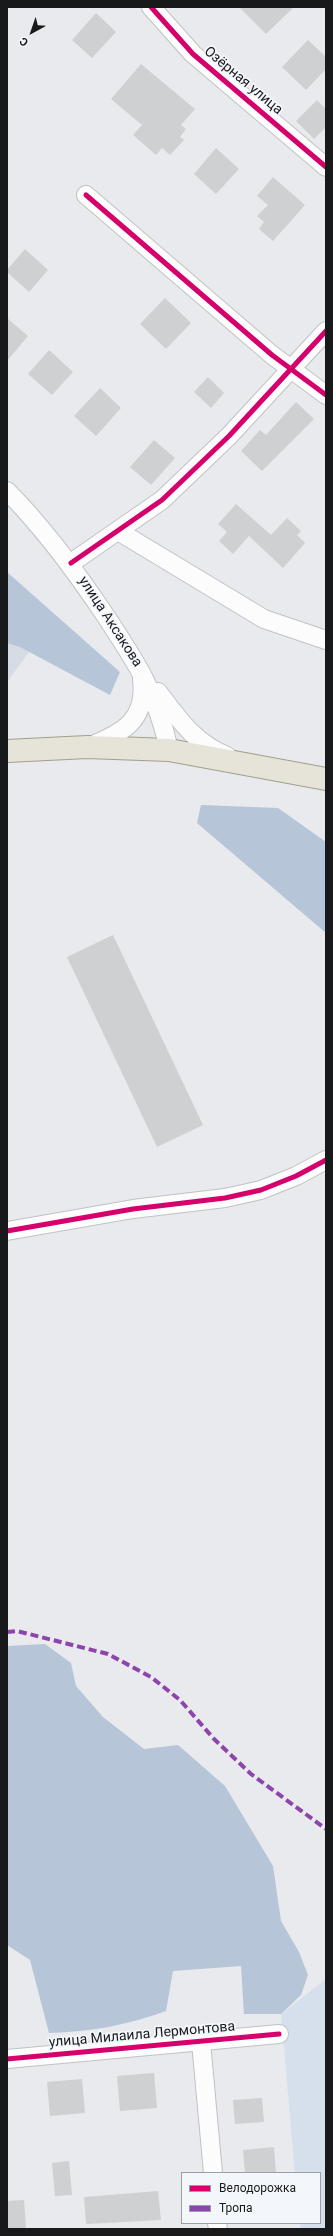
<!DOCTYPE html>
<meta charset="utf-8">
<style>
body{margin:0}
#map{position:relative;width:333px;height:2236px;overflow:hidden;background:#e8eaed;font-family:Roboto,sans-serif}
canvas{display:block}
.frame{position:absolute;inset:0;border:8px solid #18191b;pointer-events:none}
.legend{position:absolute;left:181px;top:2172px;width:140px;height:52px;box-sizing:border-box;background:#f3f7fc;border:1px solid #9b9ea2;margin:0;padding:5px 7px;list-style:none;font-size:12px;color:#18191b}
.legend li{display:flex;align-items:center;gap:8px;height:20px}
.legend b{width:20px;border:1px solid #9b9ea2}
.north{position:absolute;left:12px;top:12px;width:40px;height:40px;-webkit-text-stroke:3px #f3f7fc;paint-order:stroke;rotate:220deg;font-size:11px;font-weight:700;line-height:16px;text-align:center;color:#18191b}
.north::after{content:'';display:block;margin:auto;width:14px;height:18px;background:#18191b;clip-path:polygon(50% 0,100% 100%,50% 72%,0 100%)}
</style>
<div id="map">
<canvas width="333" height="2236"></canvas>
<div class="frame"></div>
<ul class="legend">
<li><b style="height:5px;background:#d6006c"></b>Велодорожка</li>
<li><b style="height:5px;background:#8e44ad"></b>Тропа</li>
</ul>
<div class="north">С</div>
</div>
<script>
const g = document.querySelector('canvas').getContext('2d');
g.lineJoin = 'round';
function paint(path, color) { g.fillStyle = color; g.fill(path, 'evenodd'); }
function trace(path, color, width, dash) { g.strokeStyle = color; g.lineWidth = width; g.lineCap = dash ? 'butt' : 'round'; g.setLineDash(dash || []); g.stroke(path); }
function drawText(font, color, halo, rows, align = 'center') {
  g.font = font + ' Roboto,sans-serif'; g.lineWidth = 3.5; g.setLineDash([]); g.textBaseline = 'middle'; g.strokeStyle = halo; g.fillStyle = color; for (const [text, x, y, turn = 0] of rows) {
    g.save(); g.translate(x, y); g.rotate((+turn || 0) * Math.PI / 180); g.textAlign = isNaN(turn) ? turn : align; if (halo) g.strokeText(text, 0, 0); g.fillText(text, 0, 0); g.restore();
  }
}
paint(new Path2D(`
 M7,637L33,647L7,682Z`), '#d7dce4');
paint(new Path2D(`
 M326,1979V2229H301L300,2223H320V2173H295L281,2014Z`), '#d6e0ec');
paint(new Path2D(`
 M7,572L120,672L110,695L20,647L7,643Z
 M201,805L278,808L326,842V933L197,823Z
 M45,1644L71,1663L76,1686L103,1717L144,1749L178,1745L225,1786L273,1866L281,1921L299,1952L308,1975L301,1995L281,2014H244L241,1966L173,1971L166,2011C127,2025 91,2032 49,2033L30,1960L7,1945V1646Z`), '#b6c5d7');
paint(new Path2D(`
 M239,7H294L266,34Z
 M96,13L116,32L92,58L72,40Z
 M308,40L326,57V69L306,90L282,67Z
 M141,64L195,109L181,125L186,129L180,137L184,140L170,155L162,148L156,155L133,135L142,125L111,99Z
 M317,100L326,109V127L314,139L296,121Z
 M216,148L239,169L216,194L194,174Z
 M273,177L305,205L273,241L259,229L264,222L257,216L268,205L257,196Z
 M25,249L48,270L29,292L7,272V270Z
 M165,298L191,323L166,349L140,324Z
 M7,318L28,336L7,361Z
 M49,350L73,372L52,395L28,374Z
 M208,377L224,393L211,408L194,392Z
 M100,388L121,408L96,436L74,416Z
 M296,402L314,419L262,471L241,451L260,430L266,435Z
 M154,440L175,458L151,485L130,467Z
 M236,504L271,535L287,518L301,531L297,535L305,543L283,568L249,536L233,554L219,541L227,532L218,524Z
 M113,935L203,1125L157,1147L67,957Z
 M154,2073L157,2108L120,2111L117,2076Z
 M82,2079L85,2113L50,2116L47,2082Z
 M262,2098L264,2122L235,2124L233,2100Z
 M274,2147L276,2173H245L243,2150Z
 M69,2161L72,2195L55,2196L52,2163Z
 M158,2191L161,2220L86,2224L84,2197Z
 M24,2200L26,2229H7V2201Z`), '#ced0d2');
const minor = new Path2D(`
 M151,7L193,54L326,167
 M86,195L272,355L326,395
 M7,491C44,528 74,569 103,612C135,660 157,693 169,750
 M118,531L264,619L326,640
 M71,563L162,500L229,436L326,331
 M158,692C178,718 195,744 227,756
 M90,746C124,733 147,719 142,679
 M7,1231L133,1209L225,1198L261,1190L296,1176L326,1160
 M201,2042L213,2173
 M7,2059L279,2034
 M217,2223L218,2229`);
const major = new Path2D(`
 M7,751L87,747L169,750L326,779`);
trace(minor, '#c0c2c4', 20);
trace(major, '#a39f8d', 24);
trace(minor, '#fcfcfc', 18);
trace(major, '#e6e3d9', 22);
trace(new Path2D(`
 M7,1632L17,1631L108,1654L151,1677L180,1700L214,1739L251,1774L326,1829`), '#8e44ad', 4, [8, 4]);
trace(new Path2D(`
 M151,7L193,54L326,167
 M86,195L272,355L326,395
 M71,563L162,500L229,436L326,331
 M7,1231L133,1209L225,1198L261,1190L296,1176L326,1160
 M7,2059L279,2034`), '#d6006c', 5);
drawText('14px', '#18191b', '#f3f7fc', [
 ["Озёрная улица",243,81,40],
 ["улица Аксакова",110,622,57],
 ["улица Милаила Лермонтова",142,2035,-5]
]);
</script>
